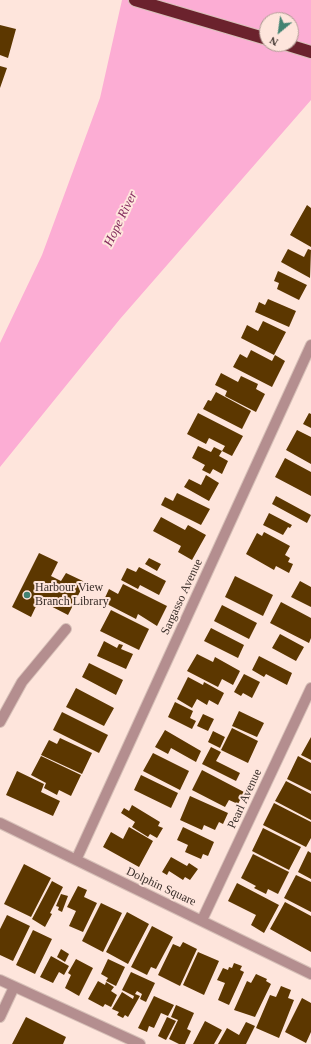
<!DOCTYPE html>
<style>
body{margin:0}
#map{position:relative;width:311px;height:1044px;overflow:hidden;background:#fee5dc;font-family:"Times New Roman",serif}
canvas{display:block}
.north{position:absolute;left:259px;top:12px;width:40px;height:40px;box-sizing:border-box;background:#fee5dc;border:1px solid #af9c94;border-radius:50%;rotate:209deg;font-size:11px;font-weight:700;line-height:16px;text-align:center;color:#392e29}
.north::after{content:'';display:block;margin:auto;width:14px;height:18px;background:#428372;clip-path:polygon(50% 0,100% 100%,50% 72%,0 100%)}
</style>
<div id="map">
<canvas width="311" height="1044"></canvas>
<div class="north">N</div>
</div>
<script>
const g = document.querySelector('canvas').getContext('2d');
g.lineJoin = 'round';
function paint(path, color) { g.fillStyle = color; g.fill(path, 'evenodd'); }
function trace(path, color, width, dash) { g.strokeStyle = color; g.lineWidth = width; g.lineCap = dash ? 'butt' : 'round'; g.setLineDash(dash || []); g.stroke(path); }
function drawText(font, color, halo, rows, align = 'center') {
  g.font = font + ' "Times New Roman",serif'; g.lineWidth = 4; g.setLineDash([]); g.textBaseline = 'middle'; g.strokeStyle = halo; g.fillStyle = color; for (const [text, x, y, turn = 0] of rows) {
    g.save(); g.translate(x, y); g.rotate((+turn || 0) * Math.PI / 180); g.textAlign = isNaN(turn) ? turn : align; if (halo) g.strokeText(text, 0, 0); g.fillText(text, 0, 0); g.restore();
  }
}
paint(new Path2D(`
 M122,0H311V100L120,319L0,467V343L42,255L100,98ZM267,20H291V44H267Z`), '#fcadd4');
paint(new Path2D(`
 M0,25L16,29L8,58L0,55Z
 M0,66L7,68L0,88Z
 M307,205L311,208V247L290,235Z
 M288,249L304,257L308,249L311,250L310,278L281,262Z
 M278,271L307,285L299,300L277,289L279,283L274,281Z
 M268,299L296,311L289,327L255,312L259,302L265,305Z
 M263,321L286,332L274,355L241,338L247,325L258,331Z
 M251,350L272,361L275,355L285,361L272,387L233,367L240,354L247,358Z
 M221,373L238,382L241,376L258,384L256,389L265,394L256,412L225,396L227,391L215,385Z
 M216,392L251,411L242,429L203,409L208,400L211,401Z
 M198,413L243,436L232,456L222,451L225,446L209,438L206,444L187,434Z
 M309,413L311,414V428L303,424Z
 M297,430L311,437V464L286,450Z
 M198,446L211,452L214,447L222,451L219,456L228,461L222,474L213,469L210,474L202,470L205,465L192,458Z
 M285,458L311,472V496L275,477Z
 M206,475L219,483L209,501L184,487L189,479L201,485Z
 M177,493L210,509L201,525L161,505L165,497L173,501Z
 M276,496L311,515L307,523L272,504Z
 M269,513L292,525L290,528L288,527L283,535L263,525Z
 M161,517L185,530L188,525L206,535L192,560L178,552L181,546L153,531Z
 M264,532L290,546L285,555L290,558L288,562L293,564L289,573L276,566L274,570L246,554L257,533L262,536Z
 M39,553L58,562L51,576L61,581L66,573L85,582L68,615L39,600L31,617L12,607Z
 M149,558L161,564L157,571L145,564Z
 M139,567L166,581L159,595L140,585L138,589L121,580L127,568L136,572Z
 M235,576L273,595L263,616L225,597Z
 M300,581L311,587V607L291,597Z
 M123,584L167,606L157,626L138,614L136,619L103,602L109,589L118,594Z
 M281,602L311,618V638L309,643L270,623Z
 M222,605L257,623L249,639L214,621Z
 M111,610L149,629L139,650L100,631Z
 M211,628L244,645L238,658L204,641Z
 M280,634L304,647L296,661L272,648Z
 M104,641L117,648L119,644L123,645L121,649L133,654L126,669L97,656Z
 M197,654L213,662L215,657L240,671L233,685L222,679L218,687L187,671Z
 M259,656L292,673L287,685L266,674L264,677L252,670Z
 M89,663L123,680L116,695L82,677Z
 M244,674L260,682L252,698L243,693L241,696L234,692Z
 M188,677L203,685L204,682L224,693L218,705L209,700L207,705L197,699L192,708L177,699Z
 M76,688L114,708L104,726L66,707Z
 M175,702L193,711L190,718L196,721L192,729L168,717Z
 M239,711L264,723L257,737L232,726Z
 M62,712L108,735L99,753L53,730Z
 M203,714L214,719L208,731L197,726Z
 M232,728L258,741L248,763L221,750Z
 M165,730L201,751L196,762L171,748L168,754L155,747Z
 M213,731L225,737L220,748L208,742Z
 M311,737V760L301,755Z
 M60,738L92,753L82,774L41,755L49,740L57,744Z
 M211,747L221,752L216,761L240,773L236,781L202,764Z
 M153,753L189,771L180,790L143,771Z
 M41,756L81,775L71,796L59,790L57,795L44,788L46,783L31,775Z
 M298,756L311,763V791L287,779Z
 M202,770L244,792L238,804L229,800L225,807L192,790Z
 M17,771L44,784L41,792L60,801L53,816L6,795Z
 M141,775L178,793L171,808L134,790Z
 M286,781L311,794V820L275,801Z
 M190,796L228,813L223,824L219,822L215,830L204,825L202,830L180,820Z
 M274,803L311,822V838L306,847L263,825Z
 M132,805L160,822L158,826L163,828L157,838L150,834L148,837L132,827L135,822L121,813L124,808L129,811Z
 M129,827L153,841L139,867L103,847L111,832L123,839Z
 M183,827L214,842L208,856L203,854L201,859L185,852L188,845L177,840Z
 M263,828L301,847L289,870L252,851Z
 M308,851L311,853V879L298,872Z
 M253,854L289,872L278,894L268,889L266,894L254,888L256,886L241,878Z
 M171,857L187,866L189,863L198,869L190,880L185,877L183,880L169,871L167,875L162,872Z
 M24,864L51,878L31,917L4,904Z
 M296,875L311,882V912L284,898Z
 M52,881L63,887L50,913L52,914L45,927L32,919Z
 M237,883L279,905L264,933L251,925L256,915L228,901Z
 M78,886L87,890L84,897L97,903L83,932L69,926L76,911L67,907Z
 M61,894L68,896L62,912L58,910L59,907L56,906Z
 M285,902L311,916V952L270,929Z
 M101,903L122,913L103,952L82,941Z
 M127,912L149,924L128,964L106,952Z
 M7,915L30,926L13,961L0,955V929Z
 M152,926L173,937L156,969L151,967L147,975L131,967Z
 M33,930L52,939L35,974L16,965Z
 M183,942L197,949L180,986L158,975L173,944L180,947Z
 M61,949L69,954L65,962L57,957Z
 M198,952L219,961L204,995L183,985Z
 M51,956L69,966L64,975L59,972L53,983L40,977Z
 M76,959L93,968L79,996L65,988L71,975L68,973Z
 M108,959L125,967L116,986L106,981L108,978L101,974Z
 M234,963L242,966L240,970L244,972L229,1005L218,1000L225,983L217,980L223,968L228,970L229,967L232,968Z
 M131,972L155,983L146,1002L140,999L142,994L137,991L135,994L140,996L128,1017L125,1015L123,1018L117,1015L119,1012L112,1009L122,992L133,999L134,996L122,990Z
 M256,974L267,979L266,981L271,984L255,1017L234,1010L247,981L251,983Z
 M98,981L105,985L106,982L114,987L111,991L117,995L111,1007L105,1004L103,1007L88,999Z
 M281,986L291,990L288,998L294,1000L279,1038L256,1028L270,995L276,997Z
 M154,996L174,1005L168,1016L161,1013L154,1028L149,1026L147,1032L138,1028Z
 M302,998L311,1003V1032L306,1043L285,1032Z
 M176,1005L194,1013L187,1029L191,1031L185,1044H179L169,1039L178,1020L171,1017Z
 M26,1017L66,1037L63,1044H12Z
 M167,1017L176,1021L166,1040L158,1036Z
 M205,1021L222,1030L214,1044H193Z
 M246,1022L255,1026L246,1044H218L227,1028L239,1035Z`), '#5c3700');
const minor = new Path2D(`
 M0,722L22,682L66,629
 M0,823L311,974
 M76,860L311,345
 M202,920L311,688
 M0,980L140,1044
 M0,1017L14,987`);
const highway = new Path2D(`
 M135,0L267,39
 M285,44L311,52`);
trace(minor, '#d7c0b8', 12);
trace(highway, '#d7c0b8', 14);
trace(minor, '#b48e8f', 10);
trace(highway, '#6b222d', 12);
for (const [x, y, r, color] of [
 [27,595,4,"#428372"]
]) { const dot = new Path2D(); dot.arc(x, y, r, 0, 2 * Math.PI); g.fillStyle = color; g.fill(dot); trace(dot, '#fee5dc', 1.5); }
drawText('12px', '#392e29', '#fee5dc', [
 ["Harbour View",35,588],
 ["Branch Library",35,602]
], 'left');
drawText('12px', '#392e29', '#fee5dc', [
 ["Sargasso Avenue",182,597,-65],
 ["Pearl Avenue",245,799,-65],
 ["Dolphin Square",161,887,25]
]);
drawText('italic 13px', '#81285b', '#fee5dc', [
 ["Hope River",121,219,-64]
]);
</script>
